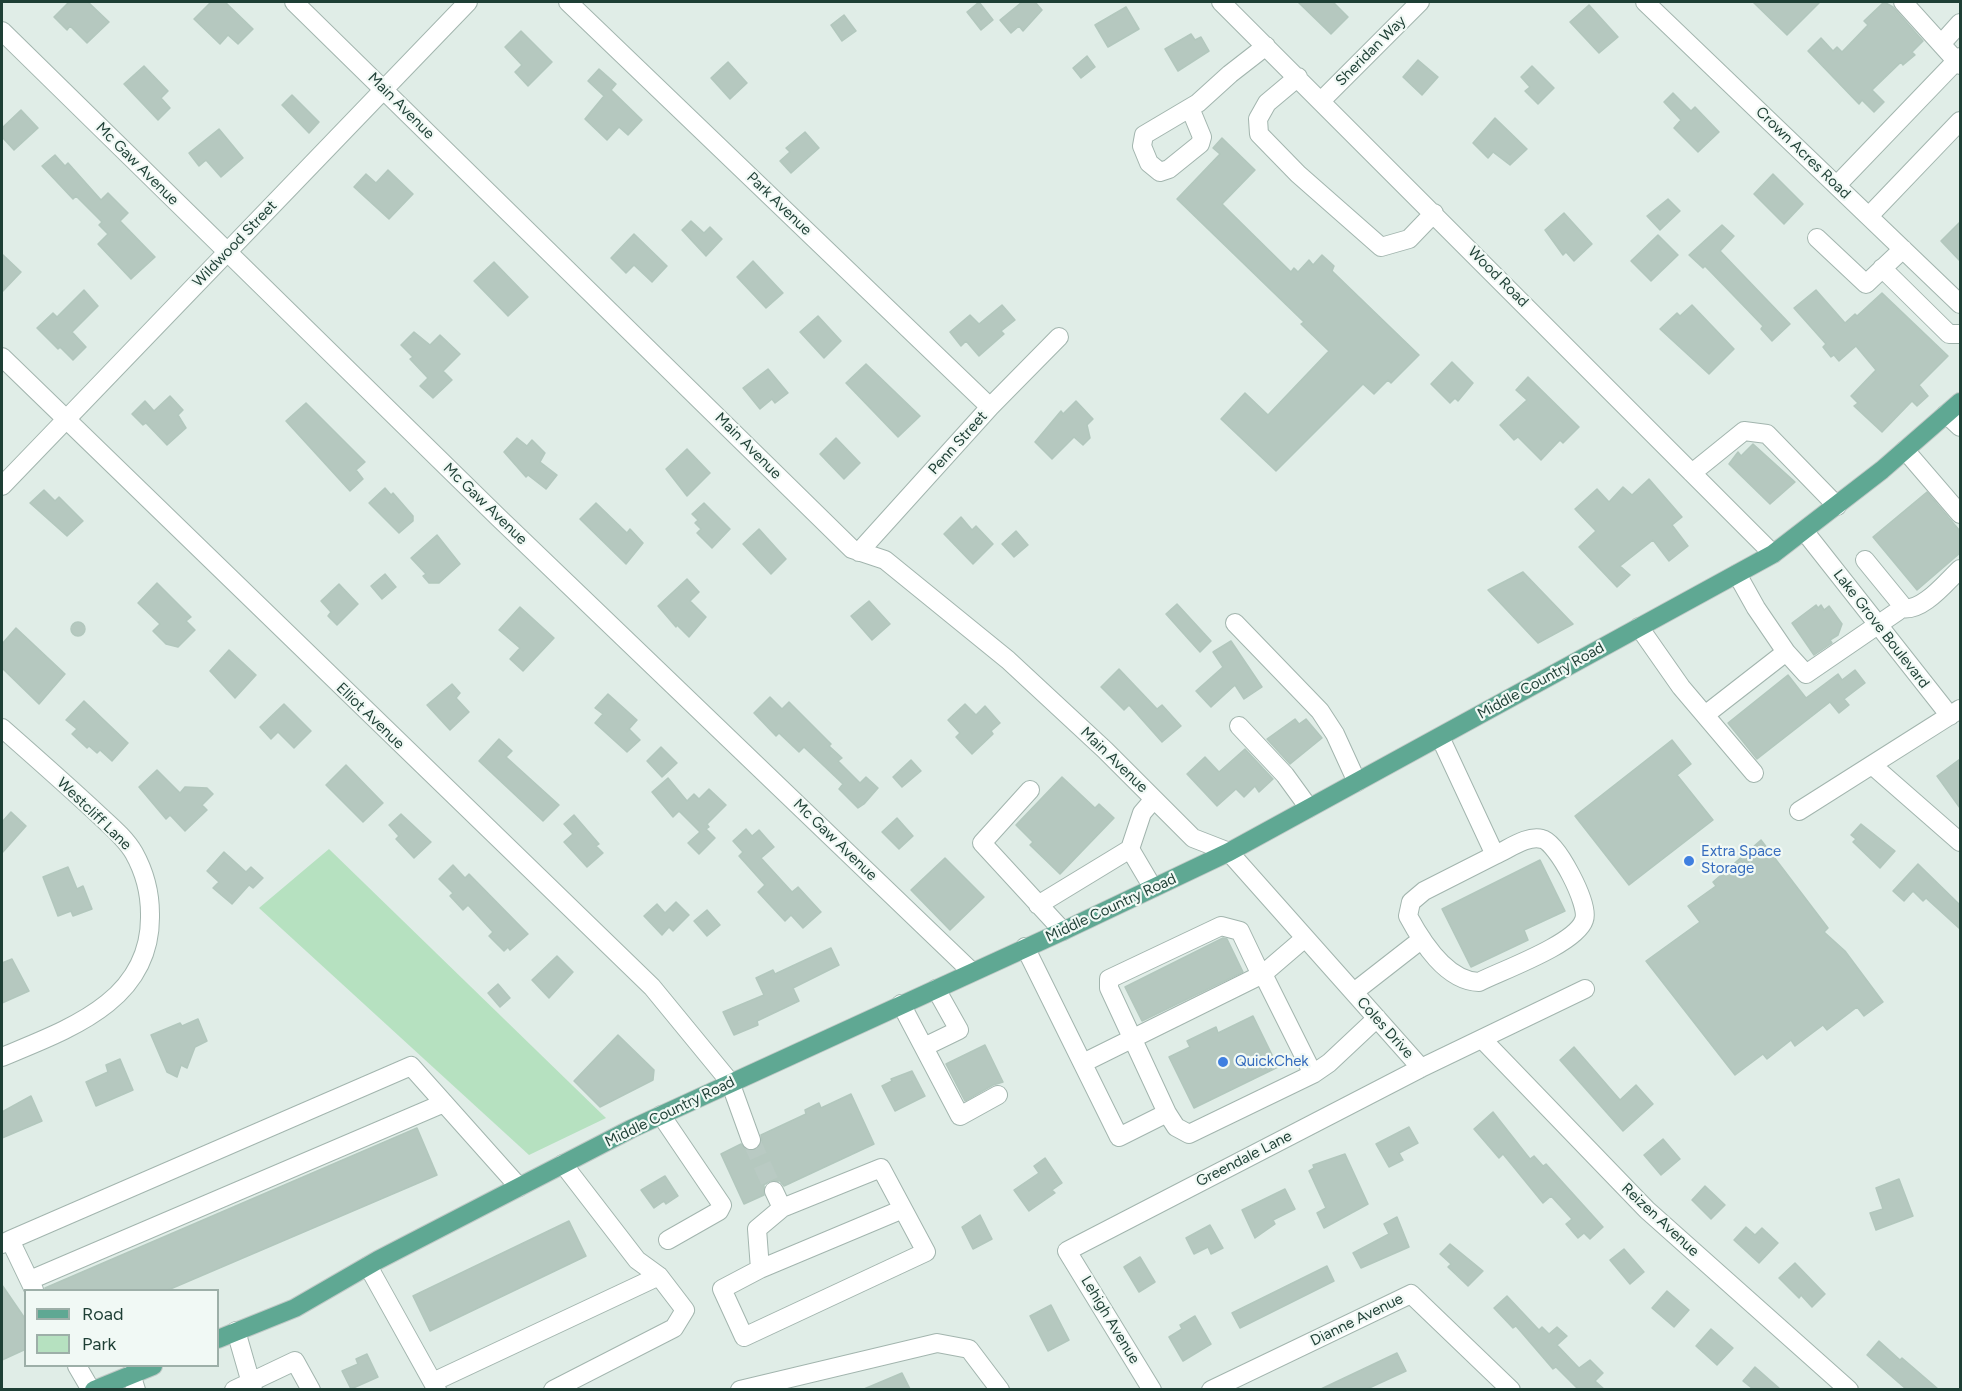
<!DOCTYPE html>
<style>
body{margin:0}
#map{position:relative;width:1962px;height:1391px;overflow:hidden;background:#e0ede7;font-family:Figtree,sans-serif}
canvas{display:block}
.frame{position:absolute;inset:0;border:3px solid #1e3f35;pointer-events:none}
.legend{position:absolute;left:24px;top:1289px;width:195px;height:78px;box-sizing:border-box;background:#f1f9f5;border:2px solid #9dafa8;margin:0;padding:8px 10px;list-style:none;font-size:18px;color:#1e3f35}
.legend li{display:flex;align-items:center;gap:12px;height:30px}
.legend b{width:30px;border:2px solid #9dafa8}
</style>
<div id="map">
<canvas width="1962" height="1391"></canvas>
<div class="frame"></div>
<ul class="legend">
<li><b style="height:8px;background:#5fa893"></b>Road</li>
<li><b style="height:16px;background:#b6e1c0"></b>Park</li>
</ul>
</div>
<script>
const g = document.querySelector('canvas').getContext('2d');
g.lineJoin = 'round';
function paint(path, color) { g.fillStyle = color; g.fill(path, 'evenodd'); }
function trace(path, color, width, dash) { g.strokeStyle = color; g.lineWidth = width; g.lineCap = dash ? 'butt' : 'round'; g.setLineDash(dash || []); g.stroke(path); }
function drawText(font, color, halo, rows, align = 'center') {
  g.font = font + ' Figtree,sans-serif'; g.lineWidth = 4.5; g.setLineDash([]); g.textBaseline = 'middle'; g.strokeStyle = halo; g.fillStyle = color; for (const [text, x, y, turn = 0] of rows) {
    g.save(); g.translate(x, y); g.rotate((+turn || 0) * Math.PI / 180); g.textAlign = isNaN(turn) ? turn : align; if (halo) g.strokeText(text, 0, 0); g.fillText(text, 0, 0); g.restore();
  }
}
paint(new Path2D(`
 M329,849L606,1118L529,1155L259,908Z`), '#b6e1c0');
const building = new Path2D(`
 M69,2H88L109,22L87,43L70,26L67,30L54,17Z
 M211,2H225L253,29L238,44L228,35L220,44L194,19Z
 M979,2L993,20L981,30L967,12Z
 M1022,2H1035L1042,10L1023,31L1019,26L1011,33L1000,20Z
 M1298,2H1333L1348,17L1331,34Z
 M1753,2H1820L1787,35Z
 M1884,2L1893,7L1923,41L1912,52L1915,55L1903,65L1901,62L1872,90L1884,102L1874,112L1862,100L1859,104L1808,51L1821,38L1833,51L1837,47L1842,52L1868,25L1864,21Z
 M1589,5L1618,37L1599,53L1570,22Z
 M1126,7L1139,29L1108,47L1095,25Z
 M844,15L856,31L842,41L831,25Z
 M521,31L552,62L528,86L515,72L522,65L505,47Z
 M1191,34L1195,40L1201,37L1209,51L1178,71L1165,49Z
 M1087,56L1095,67L1081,78L1073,68Z
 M1418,60L1438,77L1422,95L1403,77Z
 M728,62L747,83L730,99L711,78Z
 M144,66L168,91L161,98L170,108L158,120L124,84Z
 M1532,66L1554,88L1538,104L1525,91L1530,87L1521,77Z
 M599,69L616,84L611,90L642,120L628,135L619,127L607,140L585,119L604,96L588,81Z
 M1673,93L1691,111L1695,107L1719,132L1698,152L1674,128L1681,120L1664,102Z
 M292,95L319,122L309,133L282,105Z
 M21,110L38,128L14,150L2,137V128Z
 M1495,118L1527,149L1510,165L1493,152L1488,158L1473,143Z
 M219,129L243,158L221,177L206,160L199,166L189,153Z
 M805,132L819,148L791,173L780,161L790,152L786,148Z
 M1222,138L1255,170L1222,204L1291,272L1294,268L1298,272L1309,260L1313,265L1322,255L1334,266L1332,271L1419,355L1391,383L1388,380L1374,394L1363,384L1276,471L1221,419L1245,393L1268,415L1329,351L1301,324L1304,322L1177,199L1220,154L1213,148Z
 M55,155L65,166L68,163L101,200L108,193L128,213L120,221L155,257L131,279L98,244L108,234L99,225L102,222L76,196L73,199L42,166Z
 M388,170L413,194L389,219L354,187L366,174L376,183Z
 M1773,174L1803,204L1784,224L1754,194Z
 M1668,199L1680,211L1660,230L1647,216Z
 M1564,213L1592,244L1574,261L1566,252L1563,255L1545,230Z
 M691,221L704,233L710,227L722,239L706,256L682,230Z
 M1960,222V261L1941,241Z
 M1722,225L1734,236L1720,251L1790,324L1772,341L1761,329L1763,326L1705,266L1703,268L1689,255Z
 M634,234L667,266L652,282L634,265L626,273L611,258Z
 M1658,235L1678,255L1651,281L1631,261Z
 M2,254L21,272L2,292Z
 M753,261L783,293L766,308L737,277Z
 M494,262L528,297L508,316L474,281Z
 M84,290L98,306L72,332L86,347L73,360L60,347L58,349L37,328L53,313L57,317Z
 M1816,290L1845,323L1855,314L1857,316L1882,293L1948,356L1919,385L1928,396L1917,406L1912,401L1882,432L1854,406L1858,403L1851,396L1876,370L1856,346L1839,361L1834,355L1831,357L1823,347L1826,344L1794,308Z
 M1002,305L1015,320L1001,331L1004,334L979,356L966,341L961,346L950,332L970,315L979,324Z
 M1692,305L1734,349L1709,374L1660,329L1677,313L1680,316Z
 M818,316L841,341L824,358L800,332Z
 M414,332L430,345L440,335L460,354L443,371L452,380L433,398L420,386L428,378L410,359L413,357L401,345Z
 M1452,362L1473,383L1458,401L1455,398L1450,403L1431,384Z
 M866,364L920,416L898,437L846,383Z
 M768,369L788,393L775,403L772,399L760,409L743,388Z
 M1528,377L1579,427L1563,443L1560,440L1541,460L1518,437L1514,440L1500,425L1527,400L1516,390Z
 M170,396L183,410L178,415L186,428L167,445L146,423L143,425L132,414L145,401L154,411Z
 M1076,401L1093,419L1087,425L1090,438L1083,445L1074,437L1052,459L1035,442L1061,411L1063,414Z
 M306,403L365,462L356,470L363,479L350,491L286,421Z
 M517,438L527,446L532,440L545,453L540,462L557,475L546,489L528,475L526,477L504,452Z
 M836,438L860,463L844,479L820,454Z
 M1753,444L1795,482L1770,504L1729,464L1738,452L1741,456Z
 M687,449L710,473L687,496L666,469Z
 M1649,479L1682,517L1672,525L1688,546L1669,561L1653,540L1620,566L1630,575L1617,587L1579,547L1596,531L1575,509L1597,489L1609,502L1623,487L1632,495Z
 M385,488L391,495L393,493L413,516V521L399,533L369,503Z
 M44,490L55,501L59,497L83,521L67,536L30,503Z
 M1927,492L1960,531V553L1917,590L1873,537Z
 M596,503L627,533L630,529L643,543L626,564L580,519Z
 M704,503L730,529L712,548L697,533L701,529L695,523L698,520L692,514Z
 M961,517L972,530L976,526L993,544L973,564L944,534Z
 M759,529L786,559L771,574L743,544Z
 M1016,531L1028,545L1014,557L1002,544Z
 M437,535L460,564L439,583H429L423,576L426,574L411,558Z
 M1523,572L1573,624L1538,643L1488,590Z
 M385,574L396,587L382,599L371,586Z
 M687,579L699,592L690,601L706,617L689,637L677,625L676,627L658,606Z
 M157,583L191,617L186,621L195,630L178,647L166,644L153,631L160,624L138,603Z
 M339,584L358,604L337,625L328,616L331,612L321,601Z
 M869,601L890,624L872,640L851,616Z
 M1177,604L1211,641L1200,652L1166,614Z
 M1816,605L1818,608L1821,605L1824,610L1829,606L1842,624L1838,635L1830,640L1832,643L1814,655L1792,623Z
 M520,607L554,638L523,671L510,659L520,648L499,630Z
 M71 629a7 7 0 1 1 14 0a7 7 0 1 1-14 0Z
 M16,628L65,674L39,704L2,668V644Z
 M1231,641L1262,687L1244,699L1235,685L1211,707L1196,691L1223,667L1213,652Z
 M229,650L256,675L235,698L210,671Z
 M1119,669L1157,709L1162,705L1181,726L1162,742L1129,705L1124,710L1101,687Z
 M1855,670L1865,683L1844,699L1849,705L1839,713L1830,702L1757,759L1728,723L1788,675L1806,698L1838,674L1842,680Z
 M452,684L460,693L456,698L469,712L450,730L427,705Z
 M608,694L637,720L629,729L640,740L627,752L595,723L603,714L595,708Z
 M770,697L782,709L789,702L831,744L829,746L842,758L838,761L860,783L866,777L878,788L864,804L858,808L839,789L843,784L804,747L799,752L779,733L776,736L754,713Z
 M84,701L128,743L112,761L100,750L97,753L89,746L87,748L72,734L77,729L66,720Z
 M284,704L311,731L294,748L278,732L271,739L260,727Z
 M965,704L976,715L985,706L1000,723L991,731L993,734L972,754L956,737L960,733L948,720Z
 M1295,719L1299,724L1306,719L1322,738L1290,764L1267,739Z
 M499,739L512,751L506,757L559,805L543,821L479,761Z
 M1672,740L1691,764L1677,775L1713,820L1629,885L1575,816Z
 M661,747L677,763L662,777L647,761Z
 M1245,749L1273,779L1259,792L1255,786L1244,797L1236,789L1217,806L1187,774L1205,757L1219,772Z
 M1960,759V808L1937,776Z
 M911,760L921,771L902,787L893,777Z
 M346,765L383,803L363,822L326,785Z
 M157,770L180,793L185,787L207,788L213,794L202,805L207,810L185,831L170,815L166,819L139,787Z
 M1062,777L1095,808L1099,804L1114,818L1060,874L1030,845L1033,842L1016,825Z
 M668,778L687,801L694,794L699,799L709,789L726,805L707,824L709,827L706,829L715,838L699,854L688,843L700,832L679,811L673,817L652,792Z
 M11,812L26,826L2,853V822Z
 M401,814L431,842L414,858L396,839L399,836L389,825Z
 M574,815L599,844L596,846L603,853L587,867L564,842L573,834L564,824Z
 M897,818L913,836L899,849L882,832Z
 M1861,824L1895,851L1880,868L1853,842L1856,839L1851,835Z
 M746,829L752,836L759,830L774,847L761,858L792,892L798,887L821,912L803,928L791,915L785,921L758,892L765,885L739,856L743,852L733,841Z
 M1761,840L1828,928L1824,932L1845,951L1883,1002L1864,1016L1857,1007L1827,1030L1823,1025L1795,1046L1791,1040L1767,1059L1763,1054L1735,1075L1646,961L1700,922L1688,906L1716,886L1713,882Z
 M224,852L246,872L251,867L263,878L253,888L249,885L232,904L213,888L219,882L207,871Z
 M945,858L984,897L950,930L911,890Z
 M1540,860L1565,911L1524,930L1528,940L1471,967L1442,909Z
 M1918,864L1960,905V929L1926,898L1923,901L1913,891L1904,901L1893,891Z
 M453,865L465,878L469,874L528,934L510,950L508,947L504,951L489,936L493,932L468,905L463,910L450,896L453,893L439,879Z
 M68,867L77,889L83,886L92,909L73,916L71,911L58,916L43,877Z
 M676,902L689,915L673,931L669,927L662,935L644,916L657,904L665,913Z
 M707,910L720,925L707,936L694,921Z
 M1223,938L1227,939L1243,972L1142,1021L1125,987Z
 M831,948L839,965L793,988L799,1001L757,1021L758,1025L734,1035L723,1012L764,995L756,978L773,970L775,974Z
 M557,956L573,972L549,998L532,980Z
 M12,959L29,991L2,1003V963Z
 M498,984L510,998L500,1007L488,993Z
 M1253,1016L1278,1067L1194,1108L1169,1057L1190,1047L1187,1041L1216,1027L1218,1033Z
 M198,1019L207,1041L195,1047L187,1068L181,1065L177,1077L167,1072L151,1035L180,1023L182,1026Z
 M618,1035L654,1070L653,1080L600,1107L574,1081Z
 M985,1045L1003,1082L993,1085L965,1101L946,1064Z
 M1574,1047L1620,1100L1636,1085L1653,1104L1623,1131L1560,1060Z
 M120,1059L133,1090L96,1106L86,1082L108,1072L106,1065Z
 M912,1071L925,1096L895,1111L882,1086L892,1081L891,1079Z
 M851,1094L874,1144L784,1186L780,1181H770L764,1185V1195L744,1204L721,1154L741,1144L748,1151L755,1150L762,1143L761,1135L806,1114L805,1110L819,1103L821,1108Z
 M31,1096L42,1121L2,1138V1112Z
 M1493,1112L1530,1159L1534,1156L1543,1166L1546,1164L1603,1227L1590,1239L1584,1233L1578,1238L1566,1224L1572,1219L1551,1196L1543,1203L1503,1154L1499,1158L1474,1129Z
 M1409,1127L1418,1143L1399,1153L1403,1160L1389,1167L1376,1144Z
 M417,1128L437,1175L168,1290H45V1288Z
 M1663,1139L1680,1159L1661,1175L1644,1155Z
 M1345,1154L1368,1204L1324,1228L1317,1213L1326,1208L1309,1171L1314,1168L1313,1165Z
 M1045,1158L1062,1183L1052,1190L1055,1193L1029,1211L1014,1190L1039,1173L1034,1166Z
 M665,1176L678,1196L666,1204L664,1201L654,1208L641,1190Z
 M1899,1179L1913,1216L1876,1230L1870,1213L1883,1209L1876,1188Z
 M1705,1186L1725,1205L1711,1219L1692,1200Z
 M1285,1189L1295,1209L1273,1220L1275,1224L1255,1238L1242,1210Z
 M980,1215L992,1239L973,1249L962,1227Z
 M1397,1217L1409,1247L1361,1268L1353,1253L1389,1234L1384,1224Z
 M569,1221L586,1256L430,1331L413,1296Z
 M1210,1225L1223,1248L1211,1254L1208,1247L1194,1254L1186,1238Z
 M1746,1227L1755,1235L1762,1228L1778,1243L1759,1263L1734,1240Z
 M1450,1244L1483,1271L1468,1286L1448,1267L1451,1264L1440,1254Z
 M1624,1249L1644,1272L1630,1284L1610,1260Z
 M1140,1257L1155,1282L1139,1292L1124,1267Z
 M1795,1263L1825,1294L1812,1307L1801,1295L1799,1298L1779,1278Z
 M1327,1266L1334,1281L1240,1328L1232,1313Z
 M2,1285L26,1320V1349L2,1360Z
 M1667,1291L1689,1310L1674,1327L1652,1308Z
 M1507,1296L1539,1330L1542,1327L1549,1334L1557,1327L1567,1336L1557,1345L1579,1368L1590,1360L1603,1373L1595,1381L1604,1389H1578L1556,1367L1553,1369L1516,1326L1513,1328L1494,1308Z
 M1051,1305L1069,1340L1048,1351L1030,1316Z
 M1195,1316L1211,1344L1183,1361L1169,1337L1182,1329L1180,1325Z
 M1711,1329L1733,1348L1717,1365L1696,1346Z
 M1879,1341L1900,1360L1902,1358L1938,1389H1906L1867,1355Z
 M1397,1353L1406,1371L1367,1389H1321Z
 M367,1354L378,1377L351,1389L342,1371L358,1364L356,1359Z
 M1755,1367L1780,1389H1753L1743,1381Z
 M902,1373L910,1389H864Z`);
paint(building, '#b5c8bf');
trace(building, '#b2c7bd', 1.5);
trace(new Path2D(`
 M751,1140L774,1191`), '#b9cac3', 18, [18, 9]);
const minor = new Path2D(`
 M294,2L852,549L885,560L1008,660L1105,750L1193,838L1229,852L1421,1068
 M568,2L990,407
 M1221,2L1773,554
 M1645,2L1960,304
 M1903,2L1960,65
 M2,31L499,518L972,972
 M1942,43L1960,23
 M1298,77L1267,103L1258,119L1259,134L1298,174L1381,247L1409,239L1434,213
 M1322,100L1420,2
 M1190,108L1202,137L1200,144L1169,169L1160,172L1149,163L1142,146L1144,135L1198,103L1230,74L1266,46
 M1837,185L1960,57
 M1869,216L1960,121
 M1817,238L1866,284L1903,249
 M1882,268L1949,334H1960
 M2,357L652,987L730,1082L751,1140
 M1946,414L1960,427
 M1905,450L1960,514
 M1692,473L1744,431L1767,434L1837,506
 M2,486L468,2
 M1805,532L1950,716
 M859,552L990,407L1059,337
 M1901,608C1922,613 1946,582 1960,569
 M1235,623L1320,711L1335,734L1357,782
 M1639,627L1681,687L1754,773
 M1786,652L1806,674L1898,611L1901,604L1865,560
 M1705,715L1786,652L1756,608L1737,574
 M1239,726L1285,775L1309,808
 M2,728C35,757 68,786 100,816C112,827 126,839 134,853C144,871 150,893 150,914C152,1001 69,1029 2,1057
 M1440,737L1495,855C1509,849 1527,835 1542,839C1557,842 1590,905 1584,920C1576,944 1503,970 1479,982C1446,981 1422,942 1408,916L1411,902L1424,891L1495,855
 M1872,765L1960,842
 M1030,790L982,843L1063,931
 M1799,811L1960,709
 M1130,849L1142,813L1154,799
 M1038,905L1130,849L1153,888
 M1025,947L1119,1137L1167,1113L1176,1127L1189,1134L1313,1074L1329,1063L1377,1018
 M1263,974L1313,1074
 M1354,992L1422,939
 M901,1004L960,1116L998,1095
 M1482,1039L1647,1210L1849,1390
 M924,1047L959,1030L936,989
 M1083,1063L1263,974L1305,938
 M1167,1113L1109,988V979L1221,926L1240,931L1261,975
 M661,1115L722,1205L719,1211L668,1240
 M774,1191L782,1208L757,1229L760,1269L722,1289L744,1337L926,1252L881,1168L782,1208
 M10,1240L411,1066L519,1187
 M2,1244L10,1240L34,1290
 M368,1266L437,1390
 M760,1269L903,1209
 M30,1280L444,1103
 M236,1331L253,1390
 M77,1366L91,1390
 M131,1374L136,1390
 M433,1382L659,1276
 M234,1390L295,1361L311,1390
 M553,1390L674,1328L685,1310L659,1276L637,1260L563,1164
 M740,1390L937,1343L969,1349L1000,1390
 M1152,1390L1067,1251L1421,1068L1585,989
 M1211,1390L1411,1294L1511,1390`);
const major = new Path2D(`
 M218,1339L295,1308L378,1260L631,1129L1063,931L1229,852L1773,554L1882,470L1960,402
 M94,1390L153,1366`);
trace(minor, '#a2b5ae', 20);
trace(major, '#c0c9c6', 20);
trace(minor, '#fff', 18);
trace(major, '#5fa893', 18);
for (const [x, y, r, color] of [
 [1689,861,6,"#3f7fe0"],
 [1223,1062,6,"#3f7fe0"]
]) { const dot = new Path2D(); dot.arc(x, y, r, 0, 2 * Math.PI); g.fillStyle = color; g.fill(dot); trace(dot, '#f1f9f5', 2); }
drawText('15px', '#1e3f35', '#f1f9f5', [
 ["Sheridan Way",1371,51,-45],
 ["Main Avenue",401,106,45],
 ["Crown Acres Road",1803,153,44],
 ["Mc Gaw Avenue",137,164,45],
 ["Park Avenue",779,204,44],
 ["Wildwood Street",235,244,-46],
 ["Wood Road",1498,277,45],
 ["Penn Street",958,443,-48],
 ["Main Avenue",748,446,45],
 ["Mc Gaw Avenue",485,504,44],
 ["Lake Grove Boulevard",1881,629,52],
 ["Middle Country Road",1541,681,-29],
 ["Elliot Avenue",370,716,44],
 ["Main Avenue",1114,760,44],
 ["Westcliff Lane",94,814,44],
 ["Mc Gaw Avenue",835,840,44],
 ["Middle Country Road",1111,908,-25],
 ["Coles Drive",1385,1028,48],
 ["Middle Country Road",670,1112,-26],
 ["Greendale Lane",1244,1159,-27],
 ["Reizen Avenue",1660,1220,43],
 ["Lehigh Avenue",1110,1320,59],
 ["Dianne Avenue",1357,1320,-26]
]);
drawText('15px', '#366cbe', '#f1f9f5', [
 ["Extra Space",1701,852],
 ["Storage",1701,869],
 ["QuickChek",1235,1062]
], 'left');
</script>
